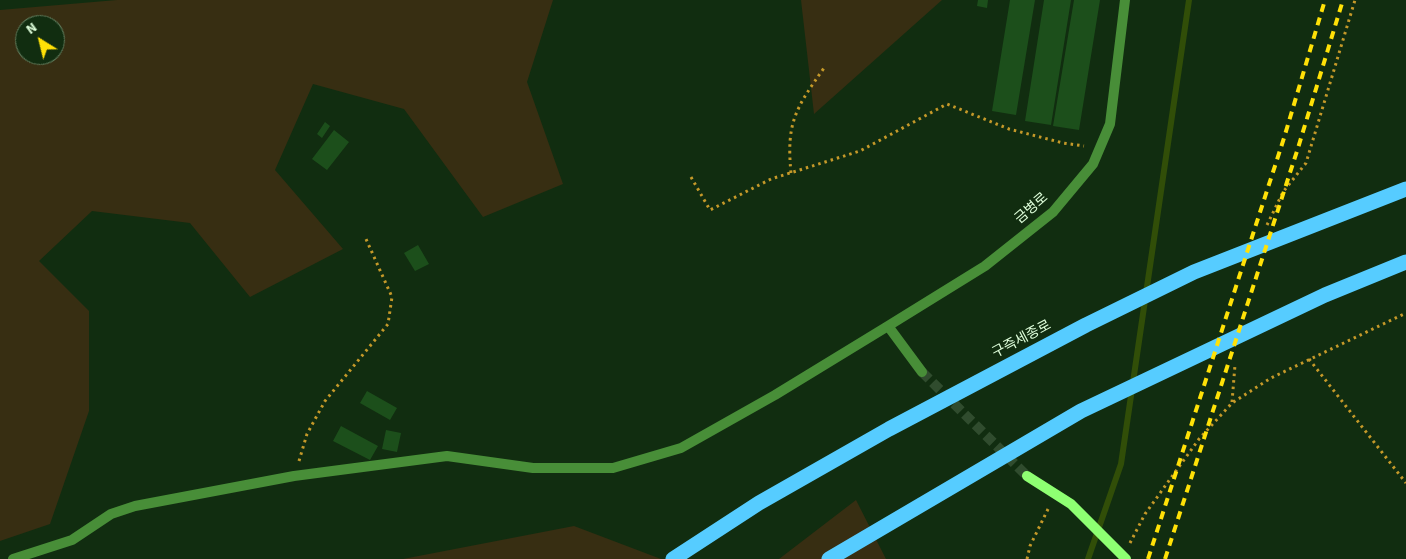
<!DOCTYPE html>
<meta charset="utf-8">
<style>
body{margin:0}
#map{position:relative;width:1406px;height:559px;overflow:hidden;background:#112d10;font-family:"Source Sans 3",sans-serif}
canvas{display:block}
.north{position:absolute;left:15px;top:15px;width:50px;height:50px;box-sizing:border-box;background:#112d10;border:1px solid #638161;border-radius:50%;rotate:324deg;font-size:14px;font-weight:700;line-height:20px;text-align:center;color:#dfffdb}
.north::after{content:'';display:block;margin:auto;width:18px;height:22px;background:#ffe107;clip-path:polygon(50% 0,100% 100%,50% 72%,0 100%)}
</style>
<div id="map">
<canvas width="1406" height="559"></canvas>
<div class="north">N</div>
</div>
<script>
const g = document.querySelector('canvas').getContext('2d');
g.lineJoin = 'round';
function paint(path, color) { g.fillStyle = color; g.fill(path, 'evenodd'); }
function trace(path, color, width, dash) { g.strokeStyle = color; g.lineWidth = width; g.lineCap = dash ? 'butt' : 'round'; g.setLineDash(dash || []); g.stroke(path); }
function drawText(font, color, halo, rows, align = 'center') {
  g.font = font + ' "Source Sans 3","Noto Sans KR",sans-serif'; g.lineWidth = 4.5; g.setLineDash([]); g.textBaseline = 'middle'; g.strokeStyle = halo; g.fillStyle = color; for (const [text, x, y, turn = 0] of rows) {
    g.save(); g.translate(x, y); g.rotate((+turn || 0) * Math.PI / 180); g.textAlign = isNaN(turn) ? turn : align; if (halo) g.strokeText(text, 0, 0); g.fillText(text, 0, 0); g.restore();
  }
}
paint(new Path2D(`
 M117,0H553L527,82L563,184L483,217L404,109L313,84L275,170L343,249L250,297L190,223L92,211L39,261L89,311V411L50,524L0,541V10ZM25,25H55V55H25Z
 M801,0H942L814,114Z
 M856,500L886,559H779Z
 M574,526L661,559H403Z`), '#372e12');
trace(new Path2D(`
 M1088,559L1121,464L1189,0`), '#314e08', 6);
paint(new Path2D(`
 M978,0H988L987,8L977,6Z
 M1010,0H1035L1016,115L992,111Z
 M1044,0H1071L1051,125L1025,121Z
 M1074,0H1100L1079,130L1053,126Z
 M325,122L330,126L322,138L317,134Z
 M334,130L349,142L327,170L312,159Z
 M418,245L429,264L415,271L404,253Z
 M367,391L397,408L390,420L360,403Z
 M341,426L378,446L370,460L333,441Z
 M386,430L401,433L397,452L382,449Z`), '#1c4f1b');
trace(new Path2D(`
 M922,372L1027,476`), '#304c2e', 10, [10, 5]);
trace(new Path2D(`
 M791,173C786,122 796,108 824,68
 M691,177L710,210L771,179L860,151L947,104L1009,129L1063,143L1084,146
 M1267,225L1283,192L1306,163L1355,0
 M1309,359L1406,483
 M1232,402L1235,365
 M299,461L307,434L325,401L388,324L392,297L366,239
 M1130,543L1145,514L1199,439L1232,403L1271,378L1406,313
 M1027,559L1030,546L1049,507`), '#c59929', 3, [2.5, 4]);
trace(new Path2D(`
 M922,372L888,326L985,266L1053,212L1093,164L1110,124L1125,0
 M13,559L72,540L111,514L135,506L294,476L447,456L533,468H613L681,448L775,395L888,326`), '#488e38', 10);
trace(new Path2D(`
 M1027,476L1071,504L1126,559`), '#8eff72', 10);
trace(new Path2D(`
 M673,559L759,503L889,429L1086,325L1194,272L1406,189
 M829,559L1081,411L1325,295L1406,262`), '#56ccff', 15);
trace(new Path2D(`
 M1148,559L1284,138L1325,0
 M1165,559L1298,148L1343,0`), '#ffe107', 4, [8, 6]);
drawText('14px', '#dfffdb', '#112d10', [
 ["금병로",1032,209,-41],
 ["구즉세종로",1022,340,-28]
]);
</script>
